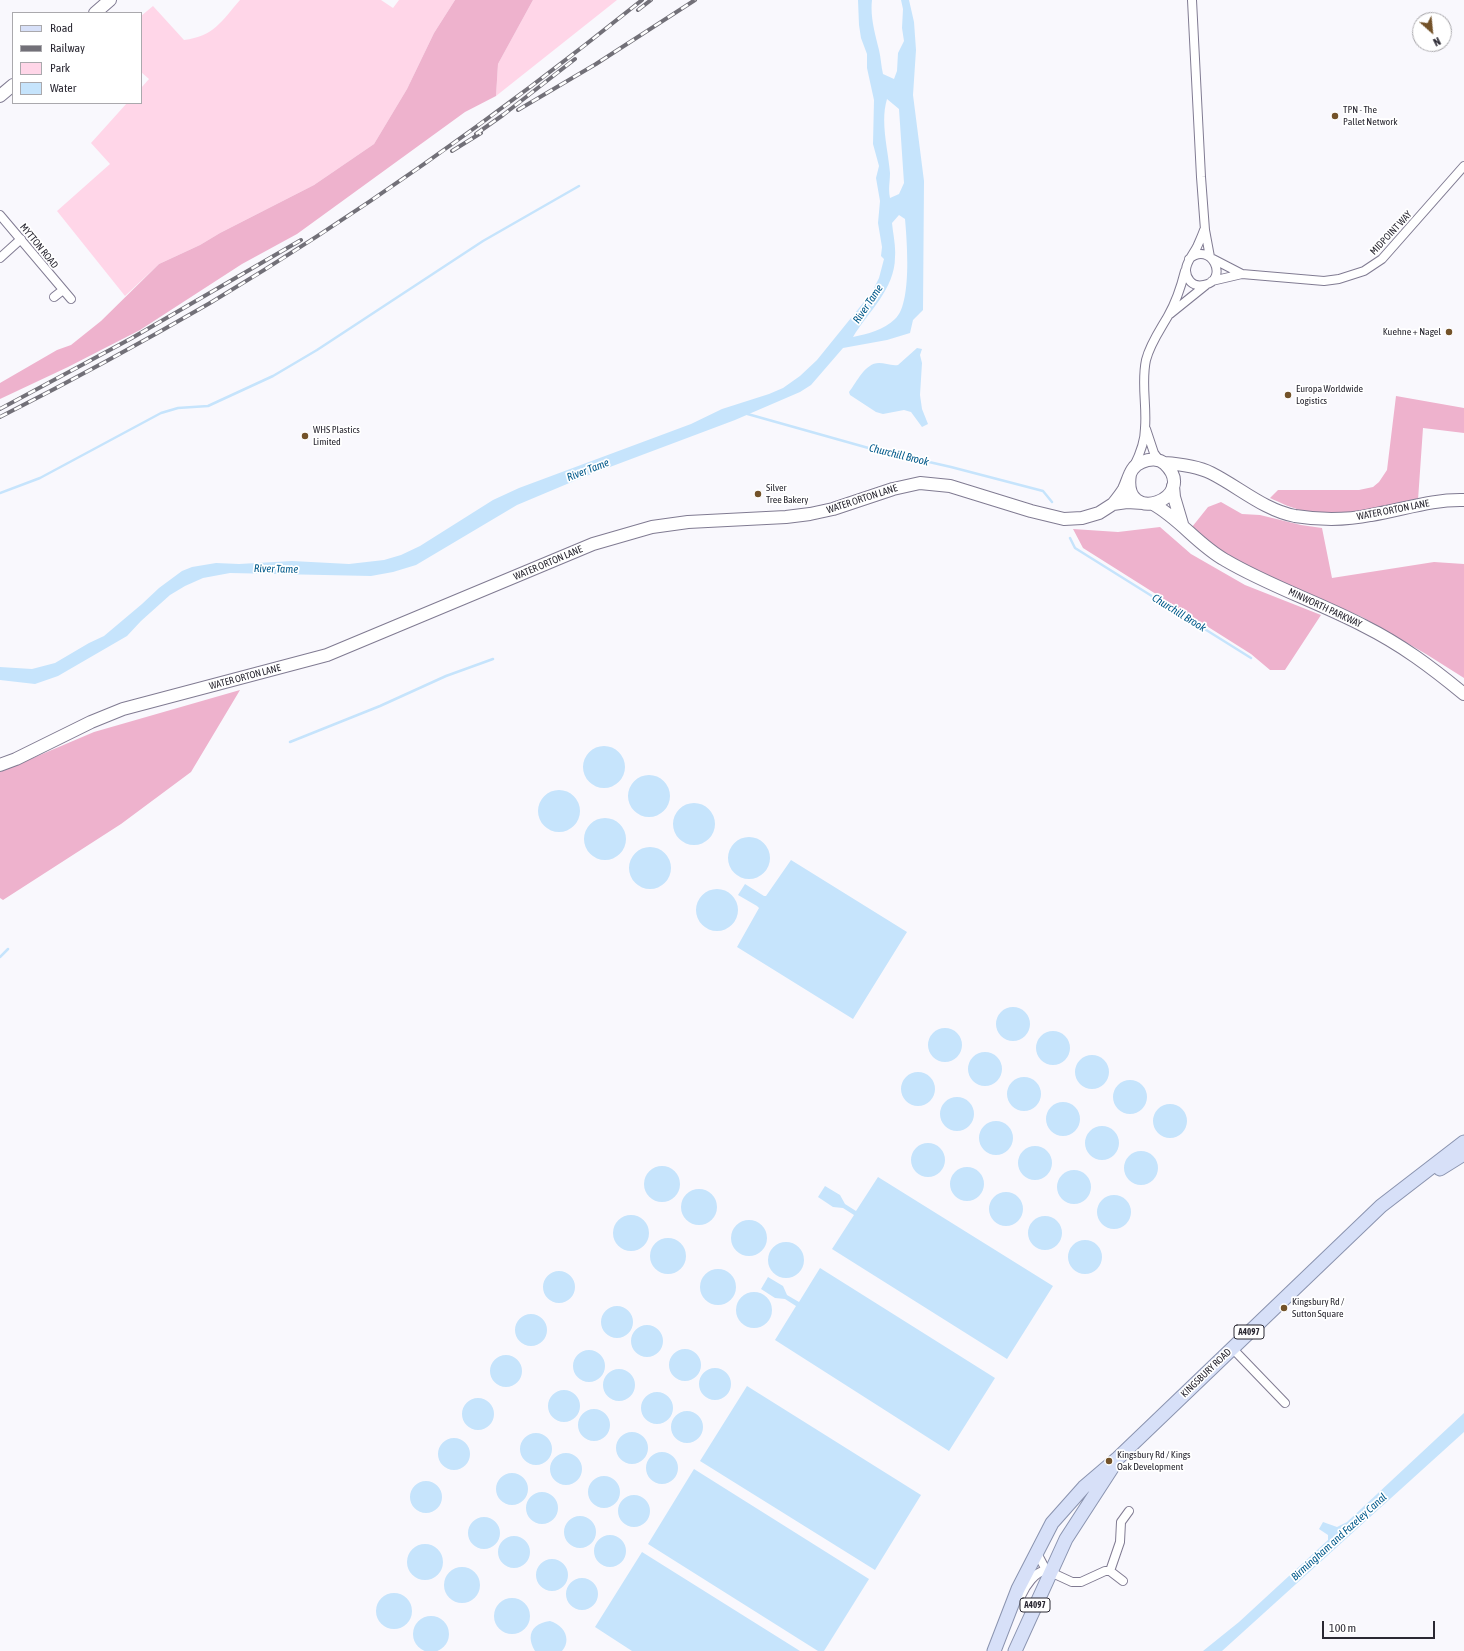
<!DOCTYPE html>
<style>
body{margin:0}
#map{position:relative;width:1464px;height:1651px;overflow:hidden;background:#f9f8fd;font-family:"Asap Condensed",sans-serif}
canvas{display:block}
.legend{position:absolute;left:12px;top:12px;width:130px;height:92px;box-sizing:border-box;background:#fff;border:1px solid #aaa9ad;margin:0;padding:5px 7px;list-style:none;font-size:12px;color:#2a2832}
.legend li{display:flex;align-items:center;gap:8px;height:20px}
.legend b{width:20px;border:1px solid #aaa9ad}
.north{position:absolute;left:1412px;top:12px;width:40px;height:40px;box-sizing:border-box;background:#fff;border:1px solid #aaa9ad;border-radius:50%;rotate:153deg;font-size:11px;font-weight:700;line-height:16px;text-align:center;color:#2a2832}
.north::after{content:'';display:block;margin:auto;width:14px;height:18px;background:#735229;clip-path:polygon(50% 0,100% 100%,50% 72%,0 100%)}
.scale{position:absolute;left:1322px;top:1621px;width:113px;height:18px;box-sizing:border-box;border:2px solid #2a2832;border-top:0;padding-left:5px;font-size:12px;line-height:14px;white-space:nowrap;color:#2a2832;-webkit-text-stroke:3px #fff;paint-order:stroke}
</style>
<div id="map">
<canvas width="1464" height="1651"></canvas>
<ul class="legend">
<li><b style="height:5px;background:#d7e0f8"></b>Road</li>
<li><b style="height:5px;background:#727078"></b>Railway</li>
<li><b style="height:11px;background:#ffd6e8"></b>Park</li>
<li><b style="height:11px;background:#c6e4fc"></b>Water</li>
</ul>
<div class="north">N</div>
<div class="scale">100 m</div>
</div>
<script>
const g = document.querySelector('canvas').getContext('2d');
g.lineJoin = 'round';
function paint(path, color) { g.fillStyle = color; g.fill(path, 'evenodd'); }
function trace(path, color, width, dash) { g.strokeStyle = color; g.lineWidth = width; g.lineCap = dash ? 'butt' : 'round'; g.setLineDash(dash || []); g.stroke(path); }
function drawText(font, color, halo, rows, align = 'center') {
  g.font = font + ' "Asap Condensed",sans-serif'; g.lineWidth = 3.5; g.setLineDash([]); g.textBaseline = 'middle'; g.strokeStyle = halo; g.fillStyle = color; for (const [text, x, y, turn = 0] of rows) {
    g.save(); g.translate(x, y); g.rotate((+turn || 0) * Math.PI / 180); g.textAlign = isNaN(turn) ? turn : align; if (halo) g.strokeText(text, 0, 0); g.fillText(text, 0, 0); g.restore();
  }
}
paint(new Path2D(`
 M240,0H381L393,8L399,0H455L434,33L407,89L374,144L314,185L220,233L200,245L159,264L125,296L57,211L110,164L91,143L127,103H141V88L149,79L141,72V16L153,6L184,40C214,36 221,22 240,0Z
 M533,0H617L496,96L498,64Z`), '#ffd6e8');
paint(new Path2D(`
 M455,0H533L498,64L496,96L465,112L297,234L242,264L140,330L68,367L0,399V383L57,350L71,345L101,321L159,264L200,245L220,233L314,185L374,144L407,89L434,33Z
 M1396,396L1464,408V433L1423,428L1418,500C1381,508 1342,518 1305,511C1293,509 1281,503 1270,498L1278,490H1359L1373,487L1379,482L1387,470Z
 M1221,502L1242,514L1260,515L1301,525L1322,528L1332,578L1434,562L1464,564V678L1426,654L1362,617L1276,580L1224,555L1192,527L1208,507Z
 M1160,527L1191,554L1245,585L1321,615L1285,670H1270L1251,654L1083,548L1073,529L1118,532Z
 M240,690L191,772L121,824L3,900L0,898V772L94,732Z`), '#eeb2cd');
paint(new Path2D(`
 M858,0H872C870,17 875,33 879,50C881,58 881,66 883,74L894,79L897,71L898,53L904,41L902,28L903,9L901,0H909L914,22L916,50L913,95L924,181L923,310L913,320L910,333L887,340L843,348L811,385L800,392L735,420L586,476L517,505L416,565L393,572L371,576L230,573L203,578L185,586L170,595L141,621L127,636L58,676L35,684L0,680V667L32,669L55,663L89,643L104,636L142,604L159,588L182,571L192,567L216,563L239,564L292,561L349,564L384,560L401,555L420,546L493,500L519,488L691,424L722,409L769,394L783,388L800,376L817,360L872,292L879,278L884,259L881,256L882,247L878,223L880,201L876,178L879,166L873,144L874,100L867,68V54L861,38L859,25ZM887,99L899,109L904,183L899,194L890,198C888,189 890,182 890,173C888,149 880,122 887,99ZM899,215L905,219C907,241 912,304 895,319C884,330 867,334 853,337C868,312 895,289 895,257C896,246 893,234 892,223Z
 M917,348L922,349L920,355L922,363L920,395L922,409L928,424L922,427L911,412L904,410L883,414L876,412L850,395L849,392C857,382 865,363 879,363C885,363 891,366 898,365Z
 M583 767a21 21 0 1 1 42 0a21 21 0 1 1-42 0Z
 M628 796a21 21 0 1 1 42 0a21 21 0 1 1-42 0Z
 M538 811a21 21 0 1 1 42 0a21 21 0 1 1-42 0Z
 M673 824a21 21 0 1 1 42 0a21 21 0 1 1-42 0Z
 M584 839a21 21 0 1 1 42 0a21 21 0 1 1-42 0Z
 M728 858a21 21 0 1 1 42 0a21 21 0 1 1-42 0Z
 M629 868a21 21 0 1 1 42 0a21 21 0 1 1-42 0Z
 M791,860L907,932L853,1019L737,947L759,908L757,906L738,895L745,884L764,896H766Z
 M696 910a21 21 0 1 1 42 0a21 21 0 1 1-42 0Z
 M996 1024a17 17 0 1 1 34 0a17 17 0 1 1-34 0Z
 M928 1045a17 17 0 1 1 34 0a17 17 0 1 1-34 0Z
 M1036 1048a17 17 0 1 1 34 0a17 17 0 1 1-34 0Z
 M968 1069a17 17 0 1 1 34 0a17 17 0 1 1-34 0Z
 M1075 1072a17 17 0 1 1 34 0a17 17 0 1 1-34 0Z
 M901 1089a17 17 0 1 1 34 0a17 17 0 1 1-34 0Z
 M1007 1094a17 17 0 1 1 34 0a17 17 0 1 1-34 0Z
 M1113 1097a17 17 0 1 1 34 0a17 17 0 1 1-34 0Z
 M940 1114a17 17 0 1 1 34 0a17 17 0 1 1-34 0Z
 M1046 1119a17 17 0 1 1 34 0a17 17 0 1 1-34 0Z
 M1153 1121a17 17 0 1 1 34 0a17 17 0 1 1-34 0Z
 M979 1138a17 17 0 1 1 34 0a17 17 0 1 1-34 0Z
 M1085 1143a17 17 0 1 1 34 0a17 17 0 1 1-34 0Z
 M911 1160a17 17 0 1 1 34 0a17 17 0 1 1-34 0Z
 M1018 1163a17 17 0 1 1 34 0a17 17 0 1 1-34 0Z
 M1124 1168a17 17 0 1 1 34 0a17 17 0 1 1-34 0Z
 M644 1184a18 18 0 1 1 36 0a18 18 0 1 1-36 0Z
 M950 1184a17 17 0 1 1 34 0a17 17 0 1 1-34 0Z
 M1057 1187a17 17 0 1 1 34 0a17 17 0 1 1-34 0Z
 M878,1177L1053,1286L1007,1359L832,1249L854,1215L843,1208L833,1207L818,1197L825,1186L840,1195L845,1204L856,1211Z
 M681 1207a18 18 0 1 1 36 0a18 18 0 1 1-36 0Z
 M989 1209a17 17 0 1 1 34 0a17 17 0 1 1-34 0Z
 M1097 1212a17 17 0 1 1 34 0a17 17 0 1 1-34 0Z
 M613 1233a18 18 0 1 1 36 0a18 18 0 1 1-36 0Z
 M1028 1233a17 17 0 1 1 34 0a17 17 0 1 1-34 0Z
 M731 1238a18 18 0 1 1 36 0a18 18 0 1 1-36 0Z
 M650 1256a18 18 0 1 1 36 0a18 18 0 1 1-36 0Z
 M1068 1257a17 17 0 1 1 34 0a17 17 0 1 1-34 0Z
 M768 1260a18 18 0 1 1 36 0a18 18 0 1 1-36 0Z
 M820,1268L995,1378L949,1451L775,1340L796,1306L785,1299L775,1298L761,1289L768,1277L783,1286L787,1295L799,1302Z
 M700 1287a18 18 0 1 1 36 0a18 18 0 1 1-36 0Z
 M543 1287a16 16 0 1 1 32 0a16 16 0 1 1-32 0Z
 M736 1310a18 18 0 1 1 36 0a18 18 0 1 1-36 0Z
 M601 1322a16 16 0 1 1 32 0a16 16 0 1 1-32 0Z
 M515 1330a16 16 0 1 1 32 0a16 16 0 1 1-32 0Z
 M631 1341a16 16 0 1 1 32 0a16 16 0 1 1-32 0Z
 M669 1365a16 16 0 1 1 32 0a16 16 0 1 1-32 0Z
 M573 1366a16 16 0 1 1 32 0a16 16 0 1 1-32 0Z
 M490 1371a16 16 0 1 1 32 0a16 16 0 1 1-32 0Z
 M699 1384a16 16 0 1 1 32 0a16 16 0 1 1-32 0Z
 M603 1385a16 16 0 1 1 32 0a16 16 0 1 1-32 0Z
 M747,1386L921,1495L875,1570L700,1461Z
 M548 1406a16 16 0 1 1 32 0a16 16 0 1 1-32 0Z
 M641 1408a16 16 0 1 1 32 0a16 16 0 1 1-32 0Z
 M462 1414a16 16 0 1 1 32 0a16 16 0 1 1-32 0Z
 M578 1425a16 16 0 1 1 32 0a16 16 0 1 1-32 0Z
 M671 1427a16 16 0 1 1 32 0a16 16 0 1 1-32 0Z
 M1464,1413V1432L1222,1651H1203L1239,1622L1328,1540V1535L1319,1529L1323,1522L1337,1527L1347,1522Z
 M616 1448a16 16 0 1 1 32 0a16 16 0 1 1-32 0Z
 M520 1449a16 16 0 1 1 32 0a16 16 0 1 1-32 0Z
 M438 1454a16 16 0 1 1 32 0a16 16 0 1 1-32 0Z
 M646 1468a16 16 0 1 1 32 0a16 16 0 1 1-32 0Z
 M550 1469a16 16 0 1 1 32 0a16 16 0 1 1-32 0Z
 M694,1469L869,1579L824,1651H818L648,1544Z
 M496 1489a16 16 0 1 1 32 0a16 16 0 1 1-32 0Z
 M588 1492a16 16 0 1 1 32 0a16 16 0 1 1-32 0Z
 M410 1497a16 16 0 1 1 32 0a16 16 0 1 1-32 0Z
 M526 1508a16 16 0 1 1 32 0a16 16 0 1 1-32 0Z
 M618 1511a16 16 0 1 1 32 0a16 16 0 1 1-32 0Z
 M564 1532a16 16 0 1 1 32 0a16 16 0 1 1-32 0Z
 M468 1533a16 16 0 1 1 32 0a16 16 0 1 1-32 0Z
 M594 1551a16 16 0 1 1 32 0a16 16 0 1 1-32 0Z
 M498 1552a16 16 0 1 1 32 0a16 16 0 1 1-32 0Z
 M407 1562a18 18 0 1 1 36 0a18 18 0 1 1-36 0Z
 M642,1552L800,1651H632L595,1627Z
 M536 1575a16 16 0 1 1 32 0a16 16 0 1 1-32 0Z
 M444 1585a18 18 0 1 1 36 0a18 18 0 1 1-36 0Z
 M566 1594a16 16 0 1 1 32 0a16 16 0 1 1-32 0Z
 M376 1611a18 18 0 1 1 36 0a18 18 0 1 1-36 0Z
 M494 1616a18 18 0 1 1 36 0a18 18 0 1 1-36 0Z
 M413 1634a18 18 0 1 1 36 0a18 18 0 1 1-36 0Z
 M550,1621C564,1625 572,1639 562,1651H535C525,1635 533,1623 550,1621Z`), '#c6e4fc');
trace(new Path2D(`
 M744,413L872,449L951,467L1043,491L1052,502
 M0,493L40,478L161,413L178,408L208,406L273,376L317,350L483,241L579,186
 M1070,538L1075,548L1251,658
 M290,742L380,706L446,676L493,659
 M0,957L8,949`), '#c6e4fc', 2.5);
const street = new Path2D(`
 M1192,0L1201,177L1205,230L1210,257
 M0,215L71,299
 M0,258L21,239
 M1189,259C1211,240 1230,280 1204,285C1199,286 1193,285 1190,281C1180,269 1191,258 1197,247C1199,242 1202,236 1204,230
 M1213,259L1242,274
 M1212,281L1242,274L1324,281L1339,279L1364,271L1382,259L1464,166
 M54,297L63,290
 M1170,314L1206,285
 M1146,429L1154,453L1159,460
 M1134,466C1140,454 1145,440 1145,428C1147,405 1141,383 1146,360C1150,344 1160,330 1168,316C1176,302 1181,287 1185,271
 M1232,1348L1285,1403
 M1037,1553L1046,1570L1072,1582H1081L1105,1571H1110L1123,1581
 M1110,1571L1120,1542L1121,1522L1129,1511
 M1021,1596C1026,1585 1035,1572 1046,1570`);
const secondary = new Path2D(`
 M95,13L110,0
 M0,96L13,85
 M1164,463C1180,464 1197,466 1211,473C1239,487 1264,510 1295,516C1320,520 1347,520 1371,515C1402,510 1432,499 1464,500
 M1173,486L1174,497L1182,524
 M1113,504C1117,499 1121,494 1124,489C1129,479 1130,466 1142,462C1149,459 1159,458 1165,464C1200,498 1121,528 1130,474
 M1153,504C1180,519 1198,545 1225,560C1269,586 1318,602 1364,626C1402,645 1431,667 1464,694
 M0,765L16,759L91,722L123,709L327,655L593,544L652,527L688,522L786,517L810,514L833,509L893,489L920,483L950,486L1031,511L1064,519L1082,518L1099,513L1113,504L1127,502L1143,503`);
const primary = new Path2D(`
 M1440,1169L1464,1154
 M994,1651L1018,1589L1052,1523L1084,1487L1118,1458L1381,1206L1464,1142
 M1015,1651L1066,1539L1112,1468`);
trace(street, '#807b92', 10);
trace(secondary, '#807b92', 14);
trace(primary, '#8a93af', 15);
trace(street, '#fff', 8);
trace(secondary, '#fff', 12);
trace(primary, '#d7e0f8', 13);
const rail = new Path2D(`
 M638,10L651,0
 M518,110L596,64L695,0
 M476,134L503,115L575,59
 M452,151L481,133
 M0,409L132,338L301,240
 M0,417C71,381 141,343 210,303C361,213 505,110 642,0`);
trace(rail, '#727078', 4);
trace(rail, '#fff', 2.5, [8]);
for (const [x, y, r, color] of [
 [1335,116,4,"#735229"],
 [1449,332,4,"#735229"],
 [1288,395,4,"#735229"],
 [305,436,4,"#735229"],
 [758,494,4,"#735229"],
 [1284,1308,4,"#735229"],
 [1109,1461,4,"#735229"]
]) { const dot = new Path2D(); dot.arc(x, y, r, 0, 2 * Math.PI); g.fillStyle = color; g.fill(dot); trace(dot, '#fff', 1.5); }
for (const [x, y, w] of [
 [1249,1332,30],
 [1035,1605,30]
]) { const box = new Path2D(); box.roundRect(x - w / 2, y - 7, w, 14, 3); g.fillStyle = '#fff'; g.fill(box); trace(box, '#2a2832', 1); }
drawText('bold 9px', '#2a2832', null, [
 ["A4097",1249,1332],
 ["A4097",1035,1605]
]);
drawText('10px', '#2a2832', '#fff', [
 ["TPN - The",1343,110],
 ["Pallet Network",1343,122],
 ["Kuehne + Nagel",1441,332,"right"],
 ["Europa Worldwide",1296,389],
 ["Logistics",1296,401],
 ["WHS Plastics",313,430],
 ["Limited",313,442],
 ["Silver",766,488],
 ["Tree Bakery",766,500],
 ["Kingsbury Rd /",1292,1302],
 ["Sutton Square",1292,1314],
 ["Kingsbury Rd / Kings",1117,1455],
 ["Oak Development",1117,1467]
], 'left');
drawText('10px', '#2a2832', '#fff', [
 ["MIDPOINT WAY",1391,233,-47],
 ["MYTTON ROAD",39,246,51],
 ["WATER ORTON LANE",862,499,-18],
 ["WATER ORTON LANE",1393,510,-11],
 ["WATER ORTON LANE",548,563,-23],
 ["MINWORTH PARKWAY",1325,608,25],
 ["WATER ORTON LANE",245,677,-15],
 ["KINGSBURY ROAD",1206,1373,-44]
]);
drawText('italic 11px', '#025a8b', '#fff', [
 ["River Tame",868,304,-56],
 ["Churchill Brook",899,455,14],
 ["River Tame",588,470,-21],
 ["River Tame",276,569,1],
 ["Churchill Brook",1179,613,32],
 ["Birmingham and Fazeley Canal",1339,1537,-42]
]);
</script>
